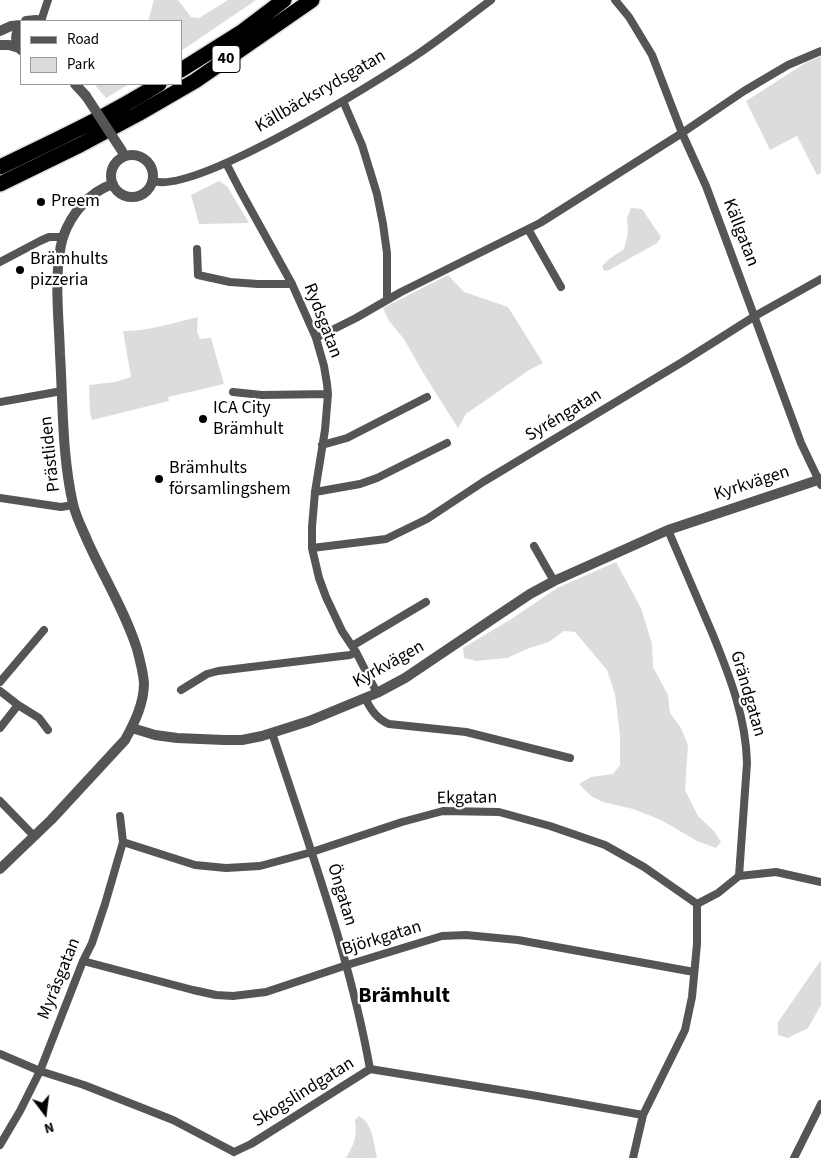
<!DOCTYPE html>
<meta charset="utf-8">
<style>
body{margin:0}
#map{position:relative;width:821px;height:1158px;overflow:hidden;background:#fff;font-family:"Source Sans 3",sans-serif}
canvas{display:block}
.legend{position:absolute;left:20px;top:20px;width:162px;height:65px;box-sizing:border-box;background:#fff;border:1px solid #999;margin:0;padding:6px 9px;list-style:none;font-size:15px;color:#000}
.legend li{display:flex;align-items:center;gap:10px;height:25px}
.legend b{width:25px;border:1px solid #999}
.north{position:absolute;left:20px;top:1088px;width:50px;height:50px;-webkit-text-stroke:4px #fff;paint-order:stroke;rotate:165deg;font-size:14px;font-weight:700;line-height:20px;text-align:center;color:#000}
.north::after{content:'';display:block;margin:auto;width:18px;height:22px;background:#000;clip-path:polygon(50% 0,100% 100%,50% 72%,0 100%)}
</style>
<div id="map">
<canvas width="821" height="1158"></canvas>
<ul class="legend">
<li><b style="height:6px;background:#555"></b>Road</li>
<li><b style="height:14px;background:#dcdcdc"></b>Park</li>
</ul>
<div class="north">N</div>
</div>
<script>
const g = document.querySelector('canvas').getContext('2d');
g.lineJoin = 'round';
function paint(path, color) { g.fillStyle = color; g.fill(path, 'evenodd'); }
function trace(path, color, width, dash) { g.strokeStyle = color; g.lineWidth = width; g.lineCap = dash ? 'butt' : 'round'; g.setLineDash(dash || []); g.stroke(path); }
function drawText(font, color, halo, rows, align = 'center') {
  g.font = font + ' "Source Sans 3",sans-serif'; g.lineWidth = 4.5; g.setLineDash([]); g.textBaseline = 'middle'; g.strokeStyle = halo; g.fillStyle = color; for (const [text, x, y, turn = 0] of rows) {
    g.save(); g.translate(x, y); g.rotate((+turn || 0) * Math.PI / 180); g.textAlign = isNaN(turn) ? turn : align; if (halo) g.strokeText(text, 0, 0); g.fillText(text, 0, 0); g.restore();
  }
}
paint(new Path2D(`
 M154,0H178L191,17L199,18L228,0H256L181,51V21H148Z
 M821,56V173L817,175L797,136L770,150L746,101L807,62Z
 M94,84H129L106,98Z
 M219,181L227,186L249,223L199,224L191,195Z
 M631,208L642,209L661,237L657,243L609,270L604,271L602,266L609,259L624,249L628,233L627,218Z
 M448,275L464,292L508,307L543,363L529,370L466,414L458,428L422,371L404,339L389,321L383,308Z
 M198,317L197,331L200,339L211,338L224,384L168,397L169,401L92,420L90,413L89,385L115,382L131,377L123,331C149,331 173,323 198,317Z
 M616,562L641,608L652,644L653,667L668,695L670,713L681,728L688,745L685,790L698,816L714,831L721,842L716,848L697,841L661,820L633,809L603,802L591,796L579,784L591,777L613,774L620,765V736L615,694L607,670L575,632L564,631L549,642L529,648L507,658L476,661L464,658L463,648L513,618L557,588Z
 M821,960V1005L808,1028L788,1038L778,1035V1022Z
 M359,1116C373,1123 374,1145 377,1158H346C355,1142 357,1138 355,1120Z`), '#dcdcdc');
const motorway = new Path2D(`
 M181,70L243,31L284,0
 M0,167C54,141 108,116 159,84
 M0,184L80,145L138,114L195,81L312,0`);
trace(motorway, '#dbdbdb', 18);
trace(new Path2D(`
 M615,0L629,17L652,55L682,133L706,186L725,237L801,443L821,485
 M41,21L48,0
 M343,101L362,145L377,194L383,224L387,253V299
 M226,163L240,190L292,284L316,338L324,366L327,384L328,394L325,430L315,492L312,527V548L319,578L326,597L342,631L356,652L377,693
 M153,181C195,195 377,82 418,54C443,37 467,18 491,0
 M528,229L561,287
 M197,249L198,275L230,282L258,284H292
 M0,262L40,241L49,237H64
 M316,338L356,318L401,292L540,223L682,133L744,91L788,65L821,51
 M233,392L262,395L328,394
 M0,402L62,391
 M322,445L347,438L427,397
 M315,492L360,484L377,478L447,443
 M0,498L61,507L73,505
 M668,530C683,565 698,600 713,635C730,677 746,718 747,763L739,876
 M534,546L554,581
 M312,548L386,539L427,519L483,482L684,361L755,316L821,279
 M352,646L426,602
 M0,682L44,630
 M181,690L207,674L218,671L350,655L356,652
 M0,691L18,705L39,718L48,730
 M365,698C371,710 377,719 389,724L466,732L570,758
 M0,728L18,705
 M272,733C280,757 288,781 296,805C325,892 354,979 370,1069
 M0,801L34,836
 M123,842L195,865L226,868L260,866L312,852L402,822L443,811L499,812L550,826L605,845L644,867L697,904L718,893L739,876L776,872L821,882
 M83,961L193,990L216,995L233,996L266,992L347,965L442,936L466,935L518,940L694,972
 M0,1054L40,1071L84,1085L173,1120L234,1152
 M0,1145L20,1111L40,1071L83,961L92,943L105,904L123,842L120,816
 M234,1152L251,1144L370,1069L537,1096L643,1115
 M633,1158L643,1115L685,1030L692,997L697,944V904
 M794,1158L821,1104`), '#555', 8);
trace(new Path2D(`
 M26,21L36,20L41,21
 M21,25C15,33 14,42 21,50
 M0,31L11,26L21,25
 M0,45H9L19,48
 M75,84L86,96
 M111 176a21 21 0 1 1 42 0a21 21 0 1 1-42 0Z
 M132,728L155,735L177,738L224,740H242L262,736L309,721L377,693L405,678L497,616L530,594L554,581L668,530L821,479
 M0,869L51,820L125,740C135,722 144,703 144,683C143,671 140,660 137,649C125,611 103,576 87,540C82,528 76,517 73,504C62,456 63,404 60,354C59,318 53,272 63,237C71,214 89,192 113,184`), '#555', 10);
trace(motorway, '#000', 15);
trace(new Path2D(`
 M86,96L122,151`), '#555', 10);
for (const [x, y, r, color] of [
 [41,202,5,"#000"],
 [20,270,5,"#000"],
 [203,419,5,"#000"],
 [159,479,5,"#000"]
]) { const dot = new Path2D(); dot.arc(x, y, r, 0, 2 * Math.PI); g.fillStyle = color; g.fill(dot); trace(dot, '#fff', 2); }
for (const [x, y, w] of [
 [226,59,28]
]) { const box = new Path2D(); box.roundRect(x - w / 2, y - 13.5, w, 27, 4); g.fillStyle = '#fff'; g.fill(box); trace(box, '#000', 1); }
drawText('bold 16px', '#000', null, [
 ["40",226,59]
]);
drawText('18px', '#000', '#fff', [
 ["Källbäcksrydsgatan",321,92,-30],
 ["Källgatan",740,233,69],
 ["Rydsgatan",322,321,69],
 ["Syréngatan",564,416,-31],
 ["Prästliden",51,454,-96],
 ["Kyrkvägen",752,484,-18],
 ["Kyrkvägen",389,665,-29],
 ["Grändgatan",747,694,74],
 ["Ekgatan",467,799,-1],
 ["Öngatan",341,895,73],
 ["Björkgatan",382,939,-17],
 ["Myråsgatan",60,979,-68],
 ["Skogslindgatan",304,1093,-32]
]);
drawText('18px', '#000', '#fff', [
 ["Preem",51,202],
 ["Brämhults",30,260],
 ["pizzeria",30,281],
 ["ICA City",213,409],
 ["Brämhult",213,430],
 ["Brämhults",169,469],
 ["församlingshem",169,490]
], 'left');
drawText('bold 22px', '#000', '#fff', [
 ["Brämhult",404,997]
]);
</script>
